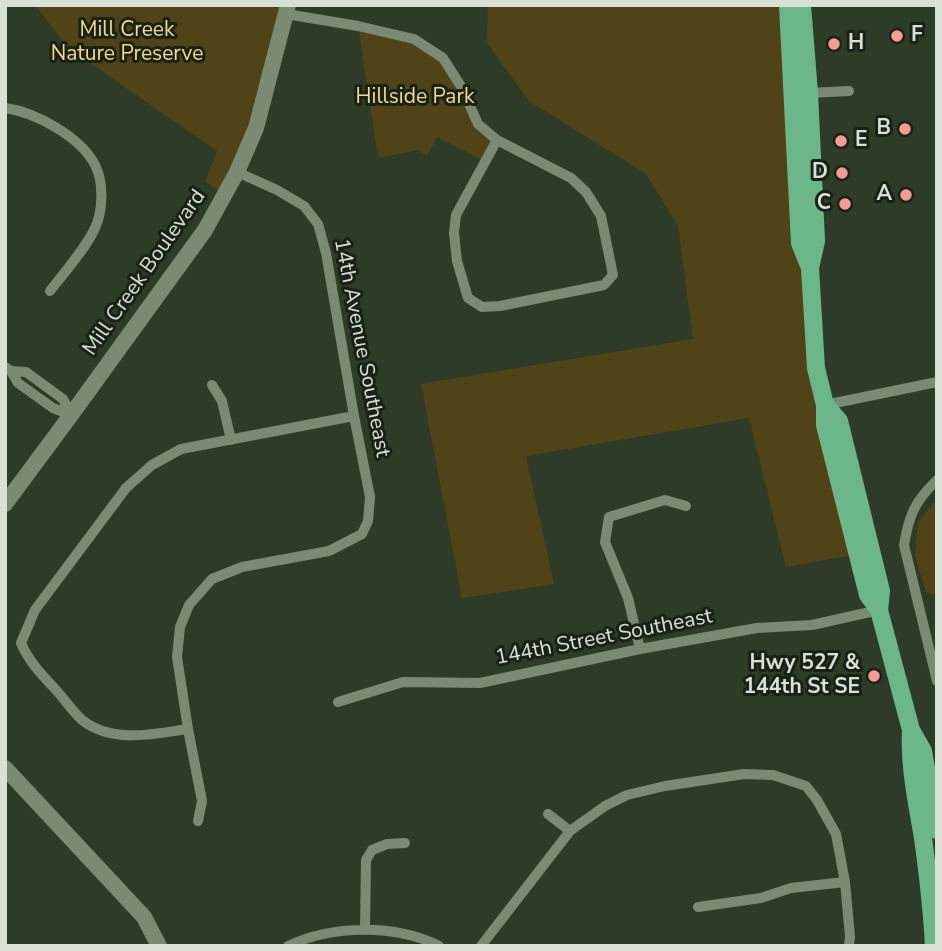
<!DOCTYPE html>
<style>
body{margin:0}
#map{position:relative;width:942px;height:951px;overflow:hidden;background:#2e3c27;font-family:"Nunito Sans",sans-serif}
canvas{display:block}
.frame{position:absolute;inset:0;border:7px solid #d8e1d4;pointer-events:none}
</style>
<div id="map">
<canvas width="942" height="951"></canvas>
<div class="frame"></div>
</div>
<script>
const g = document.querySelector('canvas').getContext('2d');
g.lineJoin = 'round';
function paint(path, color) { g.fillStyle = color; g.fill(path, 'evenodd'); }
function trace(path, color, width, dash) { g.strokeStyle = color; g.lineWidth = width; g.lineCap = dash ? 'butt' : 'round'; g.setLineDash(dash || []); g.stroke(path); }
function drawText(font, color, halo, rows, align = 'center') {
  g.font = font + ' "Nunito Sans",sans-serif'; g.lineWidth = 6; g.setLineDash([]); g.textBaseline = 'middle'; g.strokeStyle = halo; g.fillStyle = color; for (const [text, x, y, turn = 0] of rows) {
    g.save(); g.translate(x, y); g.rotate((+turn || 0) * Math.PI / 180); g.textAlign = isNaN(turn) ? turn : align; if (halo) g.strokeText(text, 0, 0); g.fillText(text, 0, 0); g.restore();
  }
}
paint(new Path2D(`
 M35,5H288L256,128L225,194L205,182L217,151L67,47Z
 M488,5H788L825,405L857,554L786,567L749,418L526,456L554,584L462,598L421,384L693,339L678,226L646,174L529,101L487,43Z
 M358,26L387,32L443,58L478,124L497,140L485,161L437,137L427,156L418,150L378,158Z
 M937,499V596L926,592L915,555L918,522Z`), '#504318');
trace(new Path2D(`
 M286,14L358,26L414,39L443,58L462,88L478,124L497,140L571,178L586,192L601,216L613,275L604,285L500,306L482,307L468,298L457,261L454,233L456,215L497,140
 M809,93L849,91
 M5,108C35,112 81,137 95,165C104,182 103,211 95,228C86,248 64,273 50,291
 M5,367L11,371L26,372L63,399L71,415
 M11,371L18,383L53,408L71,415
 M212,385L222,401L231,440
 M825,405L937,382
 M937,480C915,501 909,515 904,545L937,681
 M640,649L628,598L605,542L609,517L665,500L686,506
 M338,702L403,682L480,683L640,649L757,628L812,625L879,610
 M188,729C153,734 113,744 82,720C73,712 65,700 57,691C43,676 29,662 21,643L35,610L126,488L152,465L181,449L354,416
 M548,814L570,831
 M198,821L202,801L188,729L177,657L180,627L189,605L212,579L242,567L329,551L362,534L368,521L370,497L354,416L326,253L318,224L304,206L277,190L237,172
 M698,907L761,898L791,888L845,882
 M365,929L366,860L372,850L387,844L405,843
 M288,946C332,925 395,924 439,946
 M481,946L570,831L605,806L627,795L665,786L744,774L773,775L806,786L817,800L836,834L845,882L850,937L849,946`), '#7b8b73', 10);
trace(new Path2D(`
 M5,504L71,415L205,230L237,172L256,128L288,5
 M5,768L144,917L159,946`), '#7b8b73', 16);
trace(new Path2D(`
 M788,5L800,243L810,268
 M802,5L809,93L816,241L810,268L816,368L825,405V425L868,595L879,610
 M825,405L839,421L881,591L879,610L911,730L923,751L937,830
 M911,730C909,766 917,802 923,838C928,874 932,909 934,946`), '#6cb789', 18);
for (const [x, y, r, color] of [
 [897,36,7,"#f59c94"],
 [834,44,7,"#f59c94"],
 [905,129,7,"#f59c94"],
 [841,141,7,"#f59c94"],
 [842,173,7,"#f59c94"],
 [906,195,7,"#f59c94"],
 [845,204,7,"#f59c94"],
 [874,676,7,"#f59c94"]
]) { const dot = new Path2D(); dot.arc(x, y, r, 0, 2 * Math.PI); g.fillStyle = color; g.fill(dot); trace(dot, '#1a2117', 2.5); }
drawText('21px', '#f3da8d', '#1a2117', [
 ["Mill Creek",127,31],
 ["Nature Preserve",127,55],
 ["Hillside Park",415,98]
]);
drawText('bold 21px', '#d8e1d4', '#1a2117', [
 ["F",911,36,"left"],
 ["H",848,44,"left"],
 ["B",891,129],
 ["E",855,141,"left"],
 ["D",828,173],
 ["A",892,195],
 ["C",831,204],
 ["Hwy 527 &",860,664],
 ["144th St SE",860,688]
], 'right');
drawText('21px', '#d8e1d4', '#1a2117', [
 ["Mill Creek Boulevard",145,273,-55],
 ["14th Avenue Southeast",361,348,79],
 ["144th Street Southeast",604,638,-11]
]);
</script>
